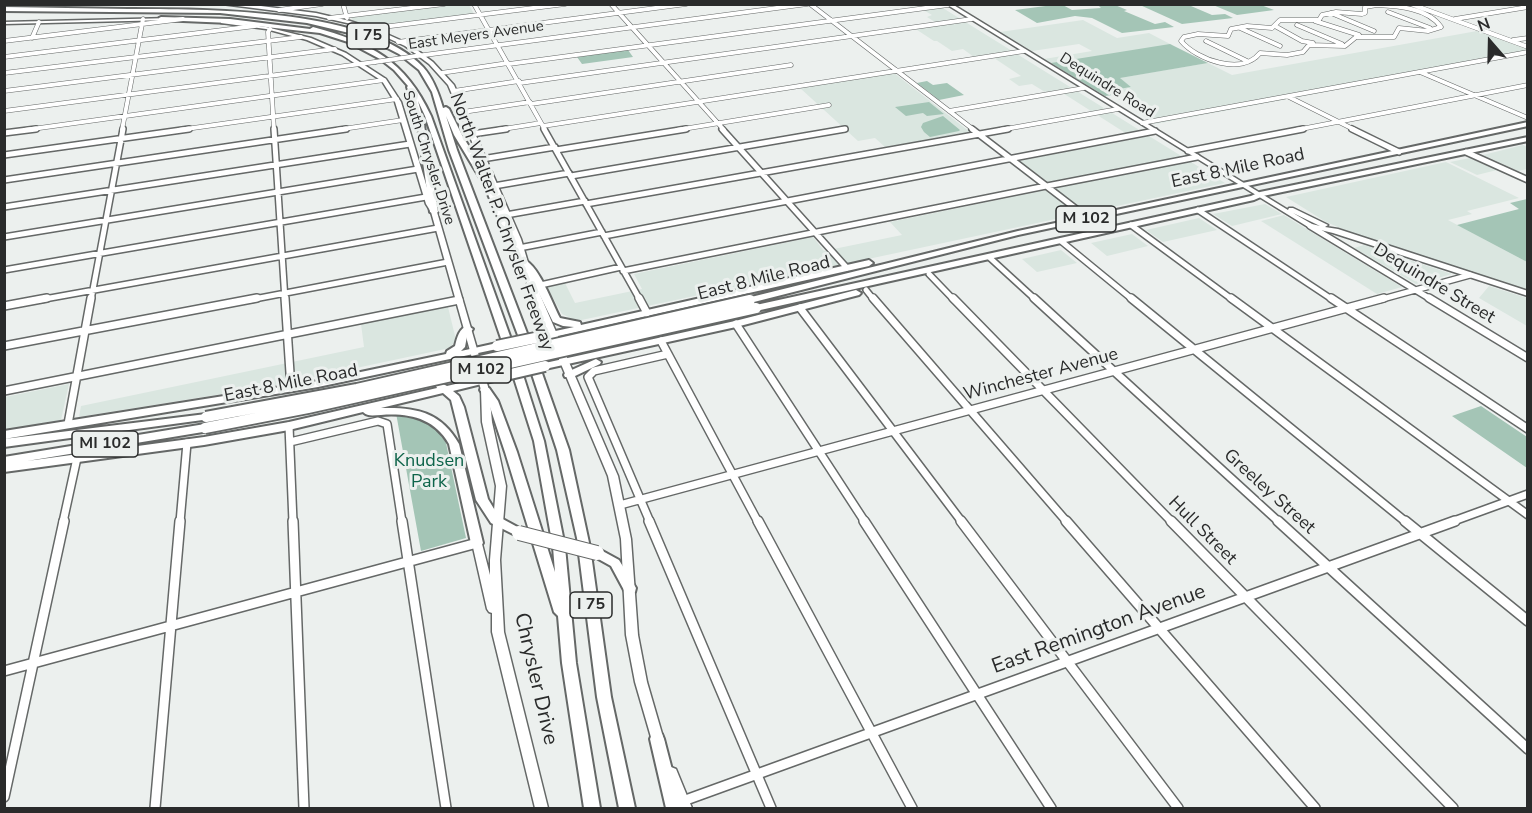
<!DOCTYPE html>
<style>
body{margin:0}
#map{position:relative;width:1532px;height:813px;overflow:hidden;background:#ecf0ee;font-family:"Nunito Sans",sans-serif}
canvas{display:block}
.frame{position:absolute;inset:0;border:6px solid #2a2b2b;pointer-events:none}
.north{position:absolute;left:1460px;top:12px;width:60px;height:60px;-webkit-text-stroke:4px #ecf0ee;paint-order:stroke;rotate:340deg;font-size:16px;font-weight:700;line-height:24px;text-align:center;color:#2a2b2b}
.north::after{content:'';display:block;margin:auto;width:21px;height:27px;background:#2a2b2b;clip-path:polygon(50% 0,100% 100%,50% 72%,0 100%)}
</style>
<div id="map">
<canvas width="1532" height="813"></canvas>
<div class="frame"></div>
<div class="north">N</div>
</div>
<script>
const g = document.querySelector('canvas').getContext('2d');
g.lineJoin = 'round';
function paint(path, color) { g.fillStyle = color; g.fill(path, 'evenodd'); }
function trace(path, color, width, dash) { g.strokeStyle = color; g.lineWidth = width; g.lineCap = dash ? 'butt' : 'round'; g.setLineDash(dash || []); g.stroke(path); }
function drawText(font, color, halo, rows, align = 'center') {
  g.font = font + ' "Nunito Sans",sans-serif'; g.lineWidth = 6; g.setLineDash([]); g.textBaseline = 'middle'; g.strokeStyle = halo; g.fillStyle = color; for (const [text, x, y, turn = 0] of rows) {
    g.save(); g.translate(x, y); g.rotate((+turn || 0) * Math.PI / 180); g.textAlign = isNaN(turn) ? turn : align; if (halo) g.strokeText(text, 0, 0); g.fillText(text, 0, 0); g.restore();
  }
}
paint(new Path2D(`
 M455,4L469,5L474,14L371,27L353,21L351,17Z
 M915,5H938L1141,131L1127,134L1058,90L1045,92L1032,84L1019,86L1009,79L1021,76L988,54L974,57L963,49L952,51L937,41H934L911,26L935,22L927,17L932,15Z
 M1083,20L1117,38L1149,33L1172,45L1052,64L1044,59L1092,51L1079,44L1032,51L1000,32Z
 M1477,31L1527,49V54L1155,124L1106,91L1131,87L1119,78L1177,68L1208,63L1232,75Z
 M894,73L970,132L885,147L875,138L858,141L800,88Z
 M1149,136L1225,183L577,321L562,314L546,286L565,283L575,303L642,289L634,274L813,237L824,251L902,235L890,222L1056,188L1019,161Z
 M1523,145L1527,147V169L1518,171L1483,155Z
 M1470,158L1497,170L1477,175L1450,162Z
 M1446,162L1519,198L1467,211L1472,214L1448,220L1527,262V290L1347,231L1326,222L1286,197Z
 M1265,204L1282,214L1232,226L1213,214Z
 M1284,215L1295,222L1402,287L1377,294L1261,221Z
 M1199,218L1217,230L1163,242L1146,230Z
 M1132,234L1148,246L1107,256L1091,243Z
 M1364,245L1452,274L1416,284L1354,248Z
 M1061,250L1077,263L1037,272L1022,259Z
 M1489,286L1527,298V326L1479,298Z
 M448,307L456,340L450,348L272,386L79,417L81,406L364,347L361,324Z
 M69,384L61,420L5,430V397Z`), '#dae6e0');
paint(new Path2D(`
 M1061,4L1072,10L1101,8L1098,5H1115L1127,10L1124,11L1155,24L1165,22L1174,27L1122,33L1092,18L1075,16L1037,23L1015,10Z
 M1140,5H1196L1191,6L1212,15L1225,14L1233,18L1182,24Z
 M1213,5H1261L1274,10L1237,15Z
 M1170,44L1208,63L1120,78L1131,87L1107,91L1112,95L1105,96L1051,63Z
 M628,50L633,57L582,64L577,57Z
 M927,81L933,85L947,83L964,95L939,100L917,83Z
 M929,102L944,114L927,116L923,113L906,116L895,107Z
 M943,116L960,130L959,131L930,137L924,132L921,127L923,123Z
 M1527,199V262L1457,225L1519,209L1510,203Z
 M1481,406L1527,437V468L1452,416Z
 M396,413C418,417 436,423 446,443L466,538L421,551Z`), '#a4c5b6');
const minorFar3 = new Path2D(`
 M343,4L347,18
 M474,4L545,130
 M611,4L724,130
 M810,4L974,130
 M1411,4L1528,47
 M1377,5C1398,6 1428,8 1441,27L1428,31L1399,28L1394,37H1356L1345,46L1309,45L1303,52L1287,55L1260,53C1242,76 1197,60 1181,41L1184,37L1198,34L1228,36L1231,29L1247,26L1272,28L1280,20H1319L1322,15L1336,12L1362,14L1365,13V7Z
 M279,10L322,4
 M1388,12L1430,28
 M1331,13L1374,31
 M329,18L444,4
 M1455,19L1528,7
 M1315,21L1359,35
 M1297,25L1342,44
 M1275,26L1302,41L1313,43
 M1240,28L1280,46
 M270,29L268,32L274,130
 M367,29L565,4
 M32,38L39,22
 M1513,40L1528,38
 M4,41L183,19
 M1206,41L1247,61
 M398,42L686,4
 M417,56L807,4
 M4,57L255,26
 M509,64L948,5
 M1420,72L1528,118
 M4,73L301,37
 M441,73L508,63
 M520,83L972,19
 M4,91L335,49
 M454,91L519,81
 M1289,97L1355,130
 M531,104L791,65
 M4,111L375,62
 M949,111L1084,88
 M463,112L530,102
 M1142,123L1528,52
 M543,126L1024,51
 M25,130L384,80
 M122,130L143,19
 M179,130L397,99
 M336,130L403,120
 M497,130L541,123
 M677,130L829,105
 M839,130L845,129
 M1000,130L1118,109
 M1296,130L1528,85`);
const minorFar2 = new Path2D(`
 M274,129L285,300
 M544,129L640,300
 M722,129L847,268
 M972,129L1088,218
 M1352,129L1399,152
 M4,133L36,129
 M472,134L506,129
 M556,150L686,129
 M1188,151L1303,129
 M1466,152L1528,180
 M4,155L189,129
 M482,159L555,147
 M571,176L845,129
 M4,180L346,129
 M494,186L569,173
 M1047,186L1197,157
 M586,204L1008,129
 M4,207L410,144
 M1198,210L1333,300
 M506,215L585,201
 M1131,225L1233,300
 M1310,226L1432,300
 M604,236L1155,131
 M4,237L418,169
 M1061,241L1133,300
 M519,248L602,232
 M989,257L1036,300
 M4,270L426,197
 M623,271L1046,186
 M929,274L954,300
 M536,286L621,267
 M866,290L874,300
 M39,300L438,228
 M91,300L123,129
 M249,300L448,262
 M1379,300L1470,275`);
const minorFar1 = new Path2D(`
 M285,298L291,388
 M639,298L647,313
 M873,298L1067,522
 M953,298L1172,522
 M1034,298L1279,522
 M1131,298L1406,522
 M1231,298L1528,515
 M1331,298L1528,429
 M1429,298L1528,358
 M4,306L47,298
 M800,308L962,522
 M736,324L865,522
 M661,341L758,522
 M4,346L257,298
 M4,391L459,300
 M68,424L91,298
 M289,426L293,522
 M290,442L378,421L387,424L402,522
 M620,505L1384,298
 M63,522L77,458
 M180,522L187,443
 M650,522L588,377L594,371L668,354
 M1451,522L1528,494`);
const minor = new Path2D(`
 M293,521L304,808
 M402,521L446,808
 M649,521L771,808
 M758,521L912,808
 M864,521L1051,808
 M961,521L1178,808
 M1066,521L1315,808
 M1171,521L1453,808
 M1278,521L1528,749
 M1405,521L1528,621
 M4,671L477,543
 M4,797L64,521
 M683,801L1455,521
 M155,808L180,521`);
const major = new Path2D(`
 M222,4L253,5L316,13L350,21L380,31L409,44L433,62L454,85L521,239L532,276L618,476L631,539L638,635L647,682L665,744L663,748L659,750L655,748L653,744L635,682L626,635L621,539L608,476L524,276L513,239L448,85L429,64L405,46L377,33L347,23L316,16Z
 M946,4H952L1288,210L1289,208H1293L1326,224L1328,225L1325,227L1338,229L1528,291V296L1333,233L1308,227ZM1293,213L1320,226L1312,224Z
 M172,18V20H170L4,24V22Z
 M223,21L266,27L311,38L346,53L386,79L401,102L432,204L437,212L489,390L492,422L506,486L500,560L504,632L548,808H535L492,632V613L489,612L487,609L472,543L473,540L477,539L481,540L490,575V560L496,486L482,422L481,390L431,212L426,204L395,102L382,81L342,55L307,40L266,29L221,23V22Z
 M671,767L676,769L692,808H680L664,773L666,769Z`);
const highway = new Path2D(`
 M4,7C46,8 87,8 128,9C205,9 368,8 423,67C433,78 439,94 443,108L446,107L449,109L462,135L491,183L516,239L521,244L517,247L508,240L483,183L454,135L446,116L457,150L538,362L569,450L591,552L593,550L597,548L619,560L636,588L635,592L630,593L625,592L611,566L593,556L591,554L611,697L635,808H619L597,697L577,538L557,450L528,362L449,150L432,92L419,70L399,54L366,37L307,23L220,13L4,11Z
 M161,17L230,19L310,29L313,27C371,43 405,60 431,116L516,353L544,441L565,547L576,663L600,808H584L562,663L558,616L554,612L505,452L488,401L480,390L481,388H489L498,401L517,452L555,572L553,547L534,441L506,353L425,116L418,101L423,119L438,212L434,214L430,212L417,119L407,87L408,86L394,70L380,59L348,42L320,33L230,23L159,20V18Z
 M1528,122V126L1018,235L750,303L745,300L747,298L1018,231Z
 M1528,137V141L1263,196L1254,200L756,311L751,308L756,305L1251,196L1260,192Z
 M525,260C540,268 552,303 560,318L580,322L581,325L869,260L873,263L869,266L540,340L537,339L535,337L537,335L574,327L563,326L553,322L530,275L521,263Z
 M856,290L861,293L859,295L736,327L545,369L540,366L545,363L735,321Z
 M468,326L473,329L467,336L465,347L461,351L497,343L502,346L497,349L318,387L4,439V431L318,381L446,354L447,351L455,346C457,338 459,328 468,326Z
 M596,359L601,362L600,364L573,377H565L564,375L565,373Z
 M506,372L511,375L510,377L453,391L459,396L464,407L488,499L499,517L523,530L525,533L523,536L519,537L491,523L476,500L451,400L443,393L381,408C416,407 441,412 459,444L483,543L481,546L477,548L473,546L471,543L449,444C434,418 409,413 381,415C374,415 368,417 363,412L289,430L204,445L4,472V457L205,424L210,428L209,431L27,461L204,437L289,422L437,388L436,386L437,384L441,383L447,386Z
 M206,414L210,415L211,417L210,419L4,447V439Z
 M657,732L662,734L664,739L682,808H666L650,739L652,734Z`);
trace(minorFar3, '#656867', 5);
trace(minorFar2, '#656867', 8);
trace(minorFar1, '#656867', 10);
trace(minor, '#656867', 12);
trace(major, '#656867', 3);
trace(highway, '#656867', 4);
trace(minorFar3, '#fff', 4);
trace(minorFar2, '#fff', 5);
trace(minorFar1, '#fff', 7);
trace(minor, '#fff', 9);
paint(major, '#fff');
paint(highway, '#fff');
const minorBridge = new Path2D(`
 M375,62L416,56`);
const highwayBridgeFar1 = new Path2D(`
 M497,346L540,337
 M506,375L545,366
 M206,417L357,389L750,300
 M205,428L308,408L756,308`);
const highwayBridge = new Path2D(`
 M519,533L597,553`);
trace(minorBridge, '#656867', 5, []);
trace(highwayBridgeFar1, '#656867', 14, []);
trace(highwayBridge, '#656867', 16, []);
trace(minorBridge, '#fff', 4);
trace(highwayBridgeFar1, '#fff', 10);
trace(highwayBridge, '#fff', 14);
drawText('15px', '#2a2b2b', '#ecf0ee', [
 ["East Meyers Avenue",476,36,-8],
 ["Dequindre Road",1107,86,32],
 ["South Chrysler Drive",428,158,72]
]);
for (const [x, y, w] of [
 [368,36,42],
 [1086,219,60],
 [481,370,60],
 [105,444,66],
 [591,605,42]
]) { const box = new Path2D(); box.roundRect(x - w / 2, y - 13, w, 26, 4.5); g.fillStyle = '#ecf0ee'; g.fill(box); trace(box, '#2a2b2b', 1.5); }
drawText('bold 16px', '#2a2b2b', null, [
 ["I 75",368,36],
 ["M 102",1086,219],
 ["M 102",481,370],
 ["MI 102",105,444],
 ["I 75",591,605]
]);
drawText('18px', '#2a2b2b', '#ecf0ee', [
 ["East 8 Mile Road",1238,169,-12],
 ["North Walter P. Chrysler Freeway",501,222,70],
 ["East 8 Mile Road",764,279,-14],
 ["Dequindre Street",1434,284,31],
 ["Winchester Avenue",1041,375,-15],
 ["East 8 Mile Road",291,384,-11],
 ["Greeley Street",1269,492,42],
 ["Hull Street",1202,531,45]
]);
drawText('18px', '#0e644a', '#ecf0ee', [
 ["Knudsen",429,462],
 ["Park",429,483]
]);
drawText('21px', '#2a2b2b', '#ecf0ee', [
 ["East Remington Avenue",1099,630,-20],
 ["Chrysler Drive",535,679,77]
]);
</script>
